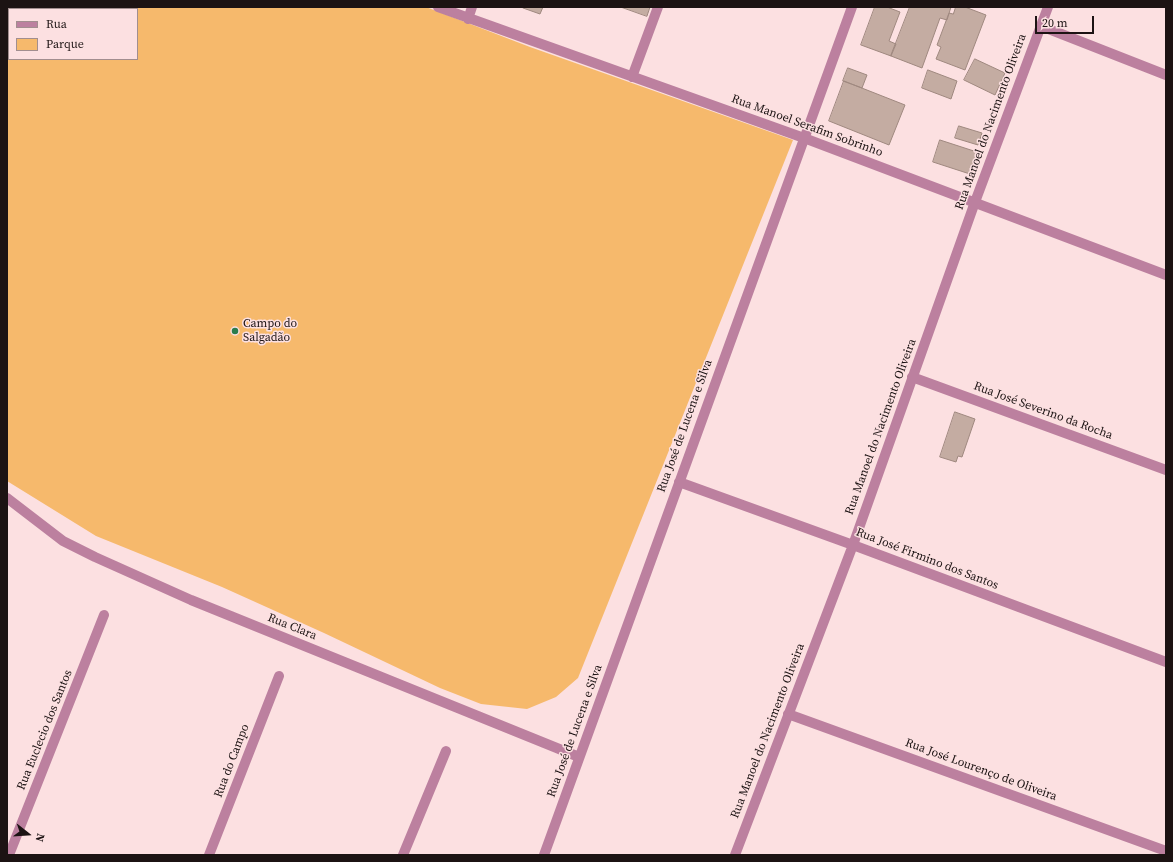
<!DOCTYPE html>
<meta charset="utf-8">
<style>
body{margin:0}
#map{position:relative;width:1173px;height:862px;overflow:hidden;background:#fce0e1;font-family:"Source Serif 4",serif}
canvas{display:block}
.frame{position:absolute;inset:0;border:8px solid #1c1313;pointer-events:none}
.legend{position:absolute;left:8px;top:8px;width:130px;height:52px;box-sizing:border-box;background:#fce0e1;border:1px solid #a28e8f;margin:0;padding:5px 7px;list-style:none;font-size:12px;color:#1c1313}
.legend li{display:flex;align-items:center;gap:8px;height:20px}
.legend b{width:20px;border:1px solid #a28e8f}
.north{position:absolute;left:8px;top:814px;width:40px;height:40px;-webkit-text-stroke:3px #fce0e1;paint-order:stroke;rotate:107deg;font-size:11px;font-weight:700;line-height:16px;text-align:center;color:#1c1313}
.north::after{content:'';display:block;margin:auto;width:14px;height:18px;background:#1c1313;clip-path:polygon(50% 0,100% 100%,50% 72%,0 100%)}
.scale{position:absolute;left:1035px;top:16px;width:59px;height:18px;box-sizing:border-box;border:2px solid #1c1313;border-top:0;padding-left:5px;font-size:12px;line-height:14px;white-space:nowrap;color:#1c1313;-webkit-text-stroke:3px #fce0e1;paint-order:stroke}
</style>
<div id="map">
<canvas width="1173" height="862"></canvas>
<div class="frame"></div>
<ul class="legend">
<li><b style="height:5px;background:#bc809f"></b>Rua</li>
<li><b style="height:11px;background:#f6b96c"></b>Parque</li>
</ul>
<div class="north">N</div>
<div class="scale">20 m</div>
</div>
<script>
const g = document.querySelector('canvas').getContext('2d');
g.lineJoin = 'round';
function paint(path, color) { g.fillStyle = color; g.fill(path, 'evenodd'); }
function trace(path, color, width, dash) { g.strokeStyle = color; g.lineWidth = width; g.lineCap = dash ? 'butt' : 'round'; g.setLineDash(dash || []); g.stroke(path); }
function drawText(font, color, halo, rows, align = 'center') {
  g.font = font + ' "Source Serif 4",serif'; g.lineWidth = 3; g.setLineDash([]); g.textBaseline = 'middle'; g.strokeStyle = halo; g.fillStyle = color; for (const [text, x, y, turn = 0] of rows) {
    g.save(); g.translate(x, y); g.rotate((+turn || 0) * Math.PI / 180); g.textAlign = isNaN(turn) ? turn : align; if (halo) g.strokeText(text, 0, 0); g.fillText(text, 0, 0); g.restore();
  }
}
paint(new Path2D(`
 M7,7H426L530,47L793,140L578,678L556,697L527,709L481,704L440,688L324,633L222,587L96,536L7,481ZM9,9H137V59H9Z`), '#f6b96c');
const building = new Path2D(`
 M523,7H543L540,14L523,8Z
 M621,7H650L647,16Z
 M875,7H887L900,12L889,41L896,44L891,56L861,45Z
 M910,7H951L947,20L940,18L922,68L891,56Z
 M956,7H965L986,15L965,70L936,59L941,47L937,45L949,13L953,14Z
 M975,59L1005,73L995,95L964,80Z
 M848,68L867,75L862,88L843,81Z
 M928,70L957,81L951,99L922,88Z
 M844,81L905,105L889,145L829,121Z
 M959,126L982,133L978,145L955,138Z
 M940,140L980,153L973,175L933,162Z
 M955,412L975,419L962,457L958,456L956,462L940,457Z`);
paint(building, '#c4aca2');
trace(building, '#9f887f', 1);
trace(new Path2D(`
 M438,7L804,138L1166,275
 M468,19L472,7
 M1041,26L1166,75
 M632,77L658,7
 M912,377L1166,470
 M679,482L853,545L1166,662
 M7,498L63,541L95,557L191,600L579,757
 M788,714L1166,851
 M9,855L104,615
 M209,855L279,676
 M403,855L446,751
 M544,855L852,7
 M735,855L853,545L975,202L1048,7`), '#bc809f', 10);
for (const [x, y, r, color] of [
 [235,331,4,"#2a7c4d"]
]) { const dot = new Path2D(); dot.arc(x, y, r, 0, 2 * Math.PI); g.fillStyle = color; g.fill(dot); trace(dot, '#fce0e1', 1.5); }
drawText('12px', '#1c1313', '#fce0e1', [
 ["Rua Manoel do Nacimento Oliveira",991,122,-70],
 ["Rua Manoel Serafim Sobrinho",807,126,20],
 ["Rua José Severino da Rocha",1043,411,20],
 ["Rua José de Lucena e Silva",685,426,-70],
 ["Rua Manoel do Nacimento Oliveira",881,427,-70],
 ["Rua José Firmino dos Santos",927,559,21],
 ["Rua Clara",292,627,22],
 ["Rua Euclecio dos Santos",45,730,-68],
 ["Rua José de Lucena e Silva",575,731,-70],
 ["Rua Manoel do Nacimento Oliveira",768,731,-69],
 ["Rua do Campo",232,761,-69],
 ["Rua José Lourenço de Oliveira",981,770,20]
]);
drawText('12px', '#1c1313', '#fce0e1', [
 ["Campo do",243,324],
 ["Salgadão",243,338]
], 'left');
</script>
